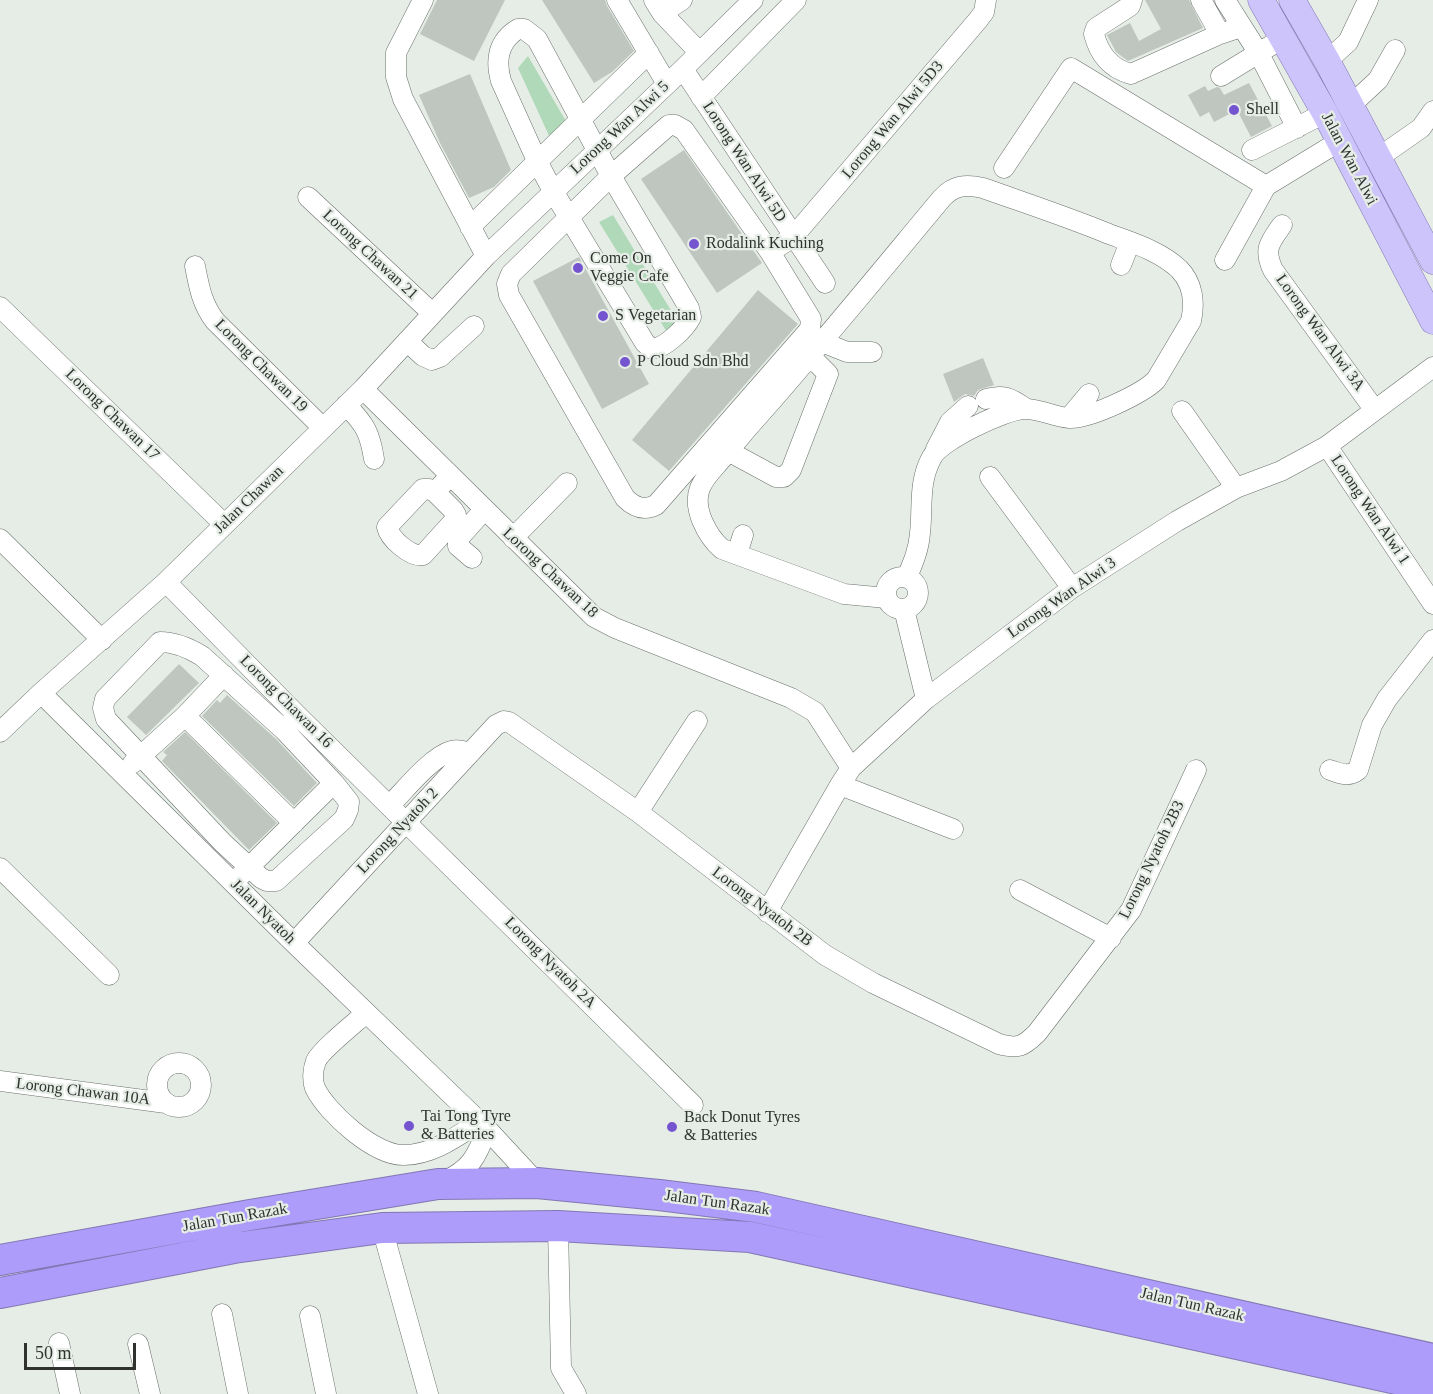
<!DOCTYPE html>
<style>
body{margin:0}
#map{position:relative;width:1433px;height:1394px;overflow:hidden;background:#e6ede7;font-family:Georgia,serif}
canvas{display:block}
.scale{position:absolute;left:24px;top:1343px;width:112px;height:27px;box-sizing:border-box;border:3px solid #2f322f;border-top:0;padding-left:8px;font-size:18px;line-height:21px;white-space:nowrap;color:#2f322f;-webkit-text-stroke:4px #e6ede7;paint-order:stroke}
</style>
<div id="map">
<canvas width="1433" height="1394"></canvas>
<div class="scale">50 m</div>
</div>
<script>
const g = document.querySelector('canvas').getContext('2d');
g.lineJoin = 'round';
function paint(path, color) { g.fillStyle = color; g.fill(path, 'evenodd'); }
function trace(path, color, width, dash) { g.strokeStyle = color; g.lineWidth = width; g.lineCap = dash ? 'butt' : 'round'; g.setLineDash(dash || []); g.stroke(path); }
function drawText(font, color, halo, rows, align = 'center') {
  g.font = font + ' Georgia,serif'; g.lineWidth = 4.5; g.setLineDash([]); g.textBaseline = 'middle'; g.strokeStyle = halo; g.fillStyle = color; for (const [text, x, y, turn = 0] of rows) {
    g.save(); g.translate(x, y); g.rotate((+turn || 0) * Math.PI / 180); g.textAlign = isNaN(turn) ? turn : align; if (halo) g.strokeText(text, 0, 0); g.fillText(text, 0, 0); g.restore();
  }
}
paint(new Path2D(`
 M528,56L567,123L551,140L518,68Z
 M613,215L678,322L668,334L599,222Z`), '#afd9b8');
paint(new Path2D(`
 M437,0H505L474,61L420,34Z
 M542,0H605L607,6L634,51L612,72L594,83Z
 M1145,0H1189L1203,28L1128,61L1116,52L1107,35L1130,23L1139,41L1161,29Z
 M470,74L511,170L494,187L469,198L440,143L419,95Z
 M1249,83L1272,126L1251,137L1237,110L1214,122L1209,112L1200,117L1188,95L1205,86L1208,91L1217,87L1220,88L1224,95Z
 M684,150L762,263L717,293L641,179Z
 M579,257L649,384L602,409L533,281Z
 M758,290L798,324L669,471L632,440Z
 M983,358L994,385L978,390L974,396L965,394L954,402L943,374Z
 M179,664L199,683L146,735L127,717Z
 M227,695L276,739L317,783L294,806L202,716L217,700L220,703Z
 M185,732L277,823L249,850L162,761L167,755L163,752Z`), '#bfc6c0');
const minor = new Path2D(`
 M423,0L396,53V77L403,99L486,256
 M617,0L667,84
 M654,0L662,13L699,52
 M1132,0L1130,6L1096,28L1094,34C1099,54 1111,69 1131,74L1220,34L1241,27
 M1201,0L1220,34
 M1225,0L1258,52L1297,128
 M662,13L682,0
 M518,29H524L537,39L611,176L689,308L691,317C685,329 665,348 652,349L645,343L553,191L538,163L501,81C495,60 498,41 518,29Z
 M1327,61L1348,42L1368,0
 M683,69L825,283
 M1221,76L1270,46
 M701,97L796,0
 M1351,105L1378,80L1395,50
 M669,125H675L684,130L770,252L811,319L810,329L656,505C644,511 634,507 625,498L509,295L507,284L511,274L611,176Z
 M1252,150L1325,113
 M1378,158L1421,128L1433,111
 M1004,168L1071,68L1266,186L1225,260
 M1266,186L1340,141
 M308,197L432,313
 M1282,225C1270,242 1263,249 1273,270L1374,409
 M470,227L649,53
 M770,252L793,237L978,20L984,12L986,0
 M1121,265L1130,242
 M195,266C199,287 202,304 215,321L323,428
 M0,307L224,524
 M407,341L423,356L432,360L440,357L474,326
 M822,342L847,352H872
 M363,389L594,617L615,628L791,698L815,712L851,768
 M986,399C1003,394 1011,398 1025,408
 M346,405C365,424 370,433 374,459
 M1182,411L1236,488
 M1069,418L1089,394
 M1327,446L1433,604
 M936,449L950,422L968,406
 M728,451L776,477H784L791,470L828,374L817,363L807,360
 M990,477L1072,588
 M435,492L453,510L456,515L453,522L423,555C411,558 389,538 387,527L423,489H429L435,492L450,476
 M513,538L567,483
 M0,539L102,640
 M737,554L743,535
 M472,558L458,546V539L484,510
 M886 593a16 16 0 1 1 32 0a16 16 0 1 1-32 0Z
 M166,582L298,716L693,1105
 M887,598L844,594L722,549C707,536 692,508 700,488C704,478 712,470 719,462C737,440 756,418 775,397C832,331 887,264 942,198C954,185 966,184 983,188C1025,203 1068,217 1109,234C1133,243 1160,251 1179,269C1193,283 1195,303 1191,321L1156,380C1142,394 1089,419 1069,418C1055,417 1037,408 1024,409C1004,410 941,440 932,457C918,482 923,507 920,533C919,549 913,563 907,577
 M904,609L926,699
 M41,693L294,943L487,1129L537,1183
 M185,716L294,823
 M284,730L202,656C189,648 176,642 160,642L105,699L103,708L106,719L223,843L261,878L267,881H276L344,819L348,810L349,802L334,783L284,730L298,716
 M0,732L41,693L166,582L363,389L486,256L683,69L753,0
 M133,763L185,716L224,675
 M1330,770C1340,773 1348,778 1358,770L1372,725L1387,699L1433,640
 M840,785L953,829
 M390,805C406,789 430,758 451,751C458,749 464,751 470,753
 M638,812L697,721
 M0,868L109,975
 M240,876L334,783
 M1020,890L1111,938
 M767,912L840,785L851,768L926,699L1072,588L1177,521L1236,488L1281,471L1327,446L1433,367
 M294,943L496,725L504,721L509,722L638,812L825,955L873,983L999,1044C1018,1049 1023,1047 1037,1033L1131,910L1196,770
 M366,1013C355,1023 321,1050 316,1061C313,1069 312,1080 315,1088C327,1113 375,1156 404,1155C432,1155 456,1137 479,1122
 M157 1085a22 22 0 1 1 44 0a22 22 0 1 1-44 0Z
 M0,1081L166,1103
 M443,1182C470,1170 477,1157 487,1129
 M558,1226L561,1368L576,1394
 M382,1228L428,1394
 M222,1314L238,1394
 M310,1316L326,1394
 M59,1343L70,1394
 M138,1344L150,1394`);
const major = new Path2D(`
 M1261,0L1325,113L1433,321
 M1292,0L1327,61L1433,261`);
const highway = new Path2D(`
 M0,1260L250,1215L438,1184L537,1183L659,1195L756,1207L1433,1359
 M0,1293L234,1248L382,1228L558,1226L750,1237L1433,1387`);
trace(minor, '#6a706b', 21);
trace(major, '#8277b3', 27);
trace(highway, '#8277b3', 32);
trace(minor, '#fff', 20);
trace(major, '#cec4fc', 26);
trace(highway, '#ae9cfa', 30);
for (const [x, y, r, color] of [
 [1234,110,6,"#7555cf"],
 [694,244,6,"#7555cf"],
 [578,268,6,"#7555cf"],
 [603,316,6,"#7555cf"],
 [625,362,6,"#7555cf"],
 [409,1126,6,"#7555cf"],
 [672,1127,6,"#7555cf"]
]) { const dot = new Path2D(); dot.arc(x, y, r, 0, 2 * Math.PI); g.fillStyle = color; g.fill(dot); trace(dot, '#e6ede7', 2); }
drawText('16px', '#2f322f', '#e6ede7', [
 ["Shell",1246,110],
 ["Rodalink Kuching",706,244],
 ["Come On",590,259],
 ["Veggie Cafe",590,277],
 ["S Vegetarian",615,316],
 ["P Cloud Sdn Bhd",637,362],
 ["Tai Tong Tyre",421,1117],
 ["& Batteries",421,1135],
 ["Back Donut Tyres",684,1118],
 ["& Batteries",684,1136]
], 'left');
drawText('16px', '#2f322f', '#e6ede7', [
 ["Lorong Wan Alwi 5D3",893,120,-50],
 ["Lorong Wan Alwi 5",620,128,-43],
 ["Jalan Wan Alwi",1349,159,62],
 ["Lorong Wan Alwi 5D",744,162,57],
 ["Lorong Chawan 21",370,255,43],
 ["Lorong Wan Alwi 3A",1320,333,54],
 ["Lorong Chawan 19",261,366,45],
 ["Lorong Chawan 17",112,415,44],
 ["Jalan Chawan",249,500,-44],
 ["Lorong Wan Alwi 1",1370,510,56],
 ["Lorong Chawan 18",550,573,43],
 ["Lorong Wan Alwi 3",1062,598,-35],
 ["Lorong Chawan 16",286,702,45],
 ["Lorong Nyatoh 2",398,831,-47],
 ["Lorong Nyatoh 2B3",1152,860,-64],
 ["Lorong Nyatoh 2B",762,907,37],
 ["Jalan Nyatoh",263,912,45],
 ["Lorong Nyatoh 2A",550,963,45],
 ["Lorong Chawan 10A",83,1092,7],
 ["Jalan Tun Razak",717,1203,8],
 ["Jalan Tun Razak",235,1218,-10],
 ["Jalan Tun Razak",1192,1305,13]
]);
</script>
